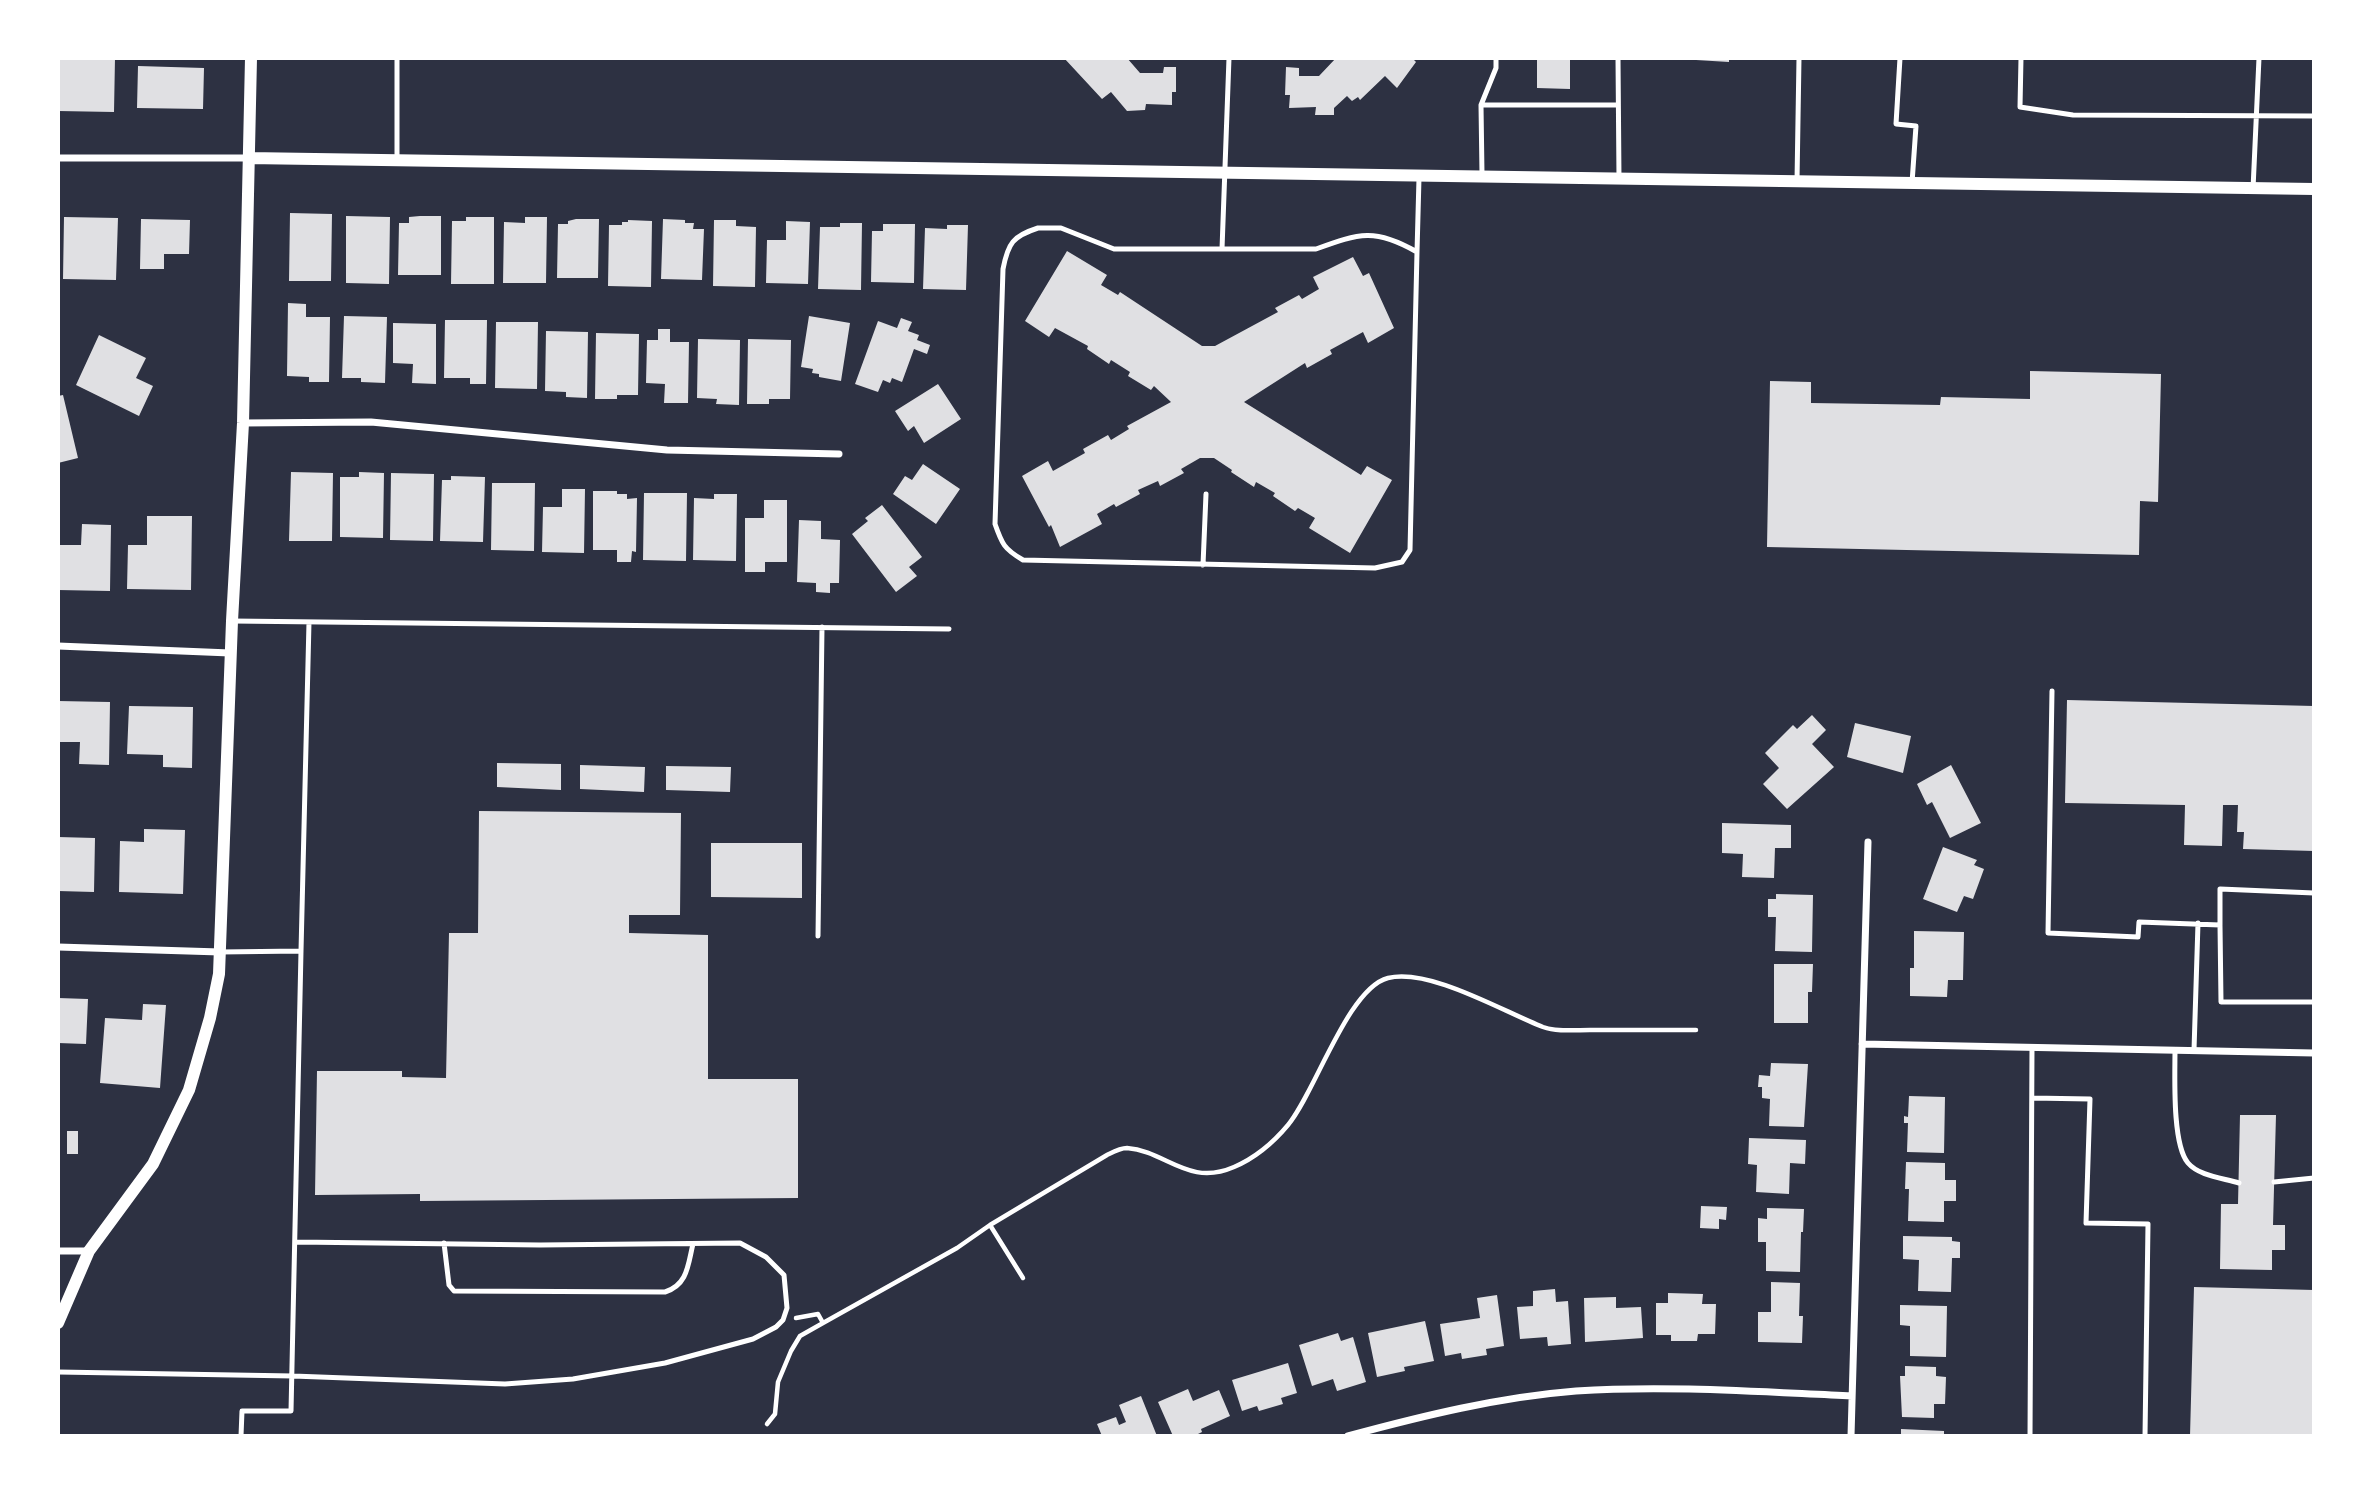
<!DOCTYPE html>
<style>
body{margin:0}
#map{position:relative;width:2372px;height:1494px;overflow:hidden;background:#2d3142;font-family:Poppins,sans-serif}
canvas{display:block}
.frame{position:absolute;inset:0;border:60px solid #fff;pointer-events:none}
</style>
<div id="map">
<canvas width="2372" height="1494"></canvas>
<div class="frame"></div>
</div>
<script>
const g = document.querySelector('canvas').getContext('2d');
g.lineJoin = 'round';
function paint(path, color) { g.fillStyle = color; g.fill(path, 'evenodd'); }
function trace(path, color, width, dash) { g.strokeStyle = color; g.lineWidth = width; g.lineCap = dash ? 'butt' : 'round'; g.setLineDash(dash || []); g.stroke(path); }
paint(new Path2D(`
 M115,58L114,112L58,111V59Z
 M1064,58H1127L1140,73H1163L1164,67H1176V92H1172V105L1146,104L1145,110L1127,111L1111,92L1102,99Z
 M1336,58H1412L1416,62L1397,88L1385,76L1360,100L1358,97L1352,101L1347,96L1334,108V115H1315L1316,107L1289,108L1290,95H1285L1286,67L1299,68V76H1319Z
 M1537,58H1570V89L1537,88Z
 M1696,58H1729V62L1696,60Z
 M138,66L204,68L203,109L137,108Z
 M290,213L332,214L331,281H289Z
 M346,216L390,217L389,284L346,283Z
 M420,216H441V275H398L399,223H409V217Z
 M64,217L118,218L116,280L63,279Z
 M466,217H494V284H451L452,221H466Z
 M525,217H547L546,283H503L504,222L525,223Z
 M141,219L190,220L189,254H164V269H140Z
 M576,219H599L598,278H557L558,224H568V221Z
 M663,219L685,220V223H694L693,229H704L702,280L661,279Z
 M628,220L652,221L651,287L608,286L609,225H622V222H628Z
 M714,220H736V226L756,227L755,287L713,286Z
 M786,221L810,222L808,284L766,283L767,240H786Z
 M840,223H862L861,290L818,289L820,227H840Z
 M883,224H915L914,283L871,282L872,231H883Z
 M947,225H968L966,290L923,289L925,228L947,229Z
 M1067,251L1107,275L1101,285L1118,295L1120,292L1202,346H1215L1278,312L1275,308L1299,295L1302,299L1319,289L1313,277L1353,257L1363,276L1369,273L1394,328L1368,343L1363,332L1330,350L1332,354L1307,368L1305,363L1244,402L1361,475L1367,466L1392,480L1350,553L1309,528L1315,518L1298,508L1295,511L1273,496L1275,493L1256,482L1254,487L1231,472L1232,470L1214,458H1200L1181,469L1184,473L1160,486L1158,481L1138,490L1140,494L1116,507L1114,504L1097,514L1102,524L1060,547L1051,525L1049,527L1022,476L1048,461L1053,471L1085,453L1083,449L1108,435L1111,440L1129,429L1127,426L1171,402L1154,386L1151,390L1128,376L1130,372L1111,360L1109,364L1087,349L1088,346L1055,328L1049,337L1025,321Z
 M288,303L306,304V317H330L329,382H309V377L287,376Z
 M344,316L387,317L385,383L361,382V378H342Z
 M809,316L850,323L841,381L819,377V374L812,373L813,369L801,367Z
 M901,318L912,322L908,331L919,335L917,340L930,345L927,354L914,349L902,382L892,378L890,383L883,380L878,392L855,384L878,321L897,328Z
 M445,320H487L486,384H470V378H444Z
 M496,322H538L537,389L495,388Z
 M393,323L436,324V384L412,383L413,364L393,363Z
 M658,329H670V342H689L688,403H664L665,384L646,383L647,340H658Z
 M546,331L588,332L587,398L566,397V392L545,391Z
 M596,333L639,334L638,395H617V399H595Z
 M99,335L146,358L136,378L153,386L139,416L76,385Z
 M698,339L740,340L739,405L716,404L717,399L697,398Z
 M748,339L791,340L790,399H769V404H747Z
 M2030,371L2161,374L2158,502L2140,501L2139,555L1767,547L1770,381L1811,382V403L1940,405L1941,397L2030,399Z
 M938,384L961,419L924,443L914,426L908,431L895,411Z
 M63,395L78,458L58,463V396Z
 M923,464L960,489L936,524L893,494L905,476L912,480Z
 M291,472L333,473L332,541H289Z
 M359,472L384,473L383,538L340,537V477H359Z
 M391,473L434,474L433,541L390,540Z
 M451,476L485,477L483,542L440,541L442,480H451Z
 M492,483H535L534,551L491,550Z
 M562,489H585L584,553L542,552L543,507H562Z
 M593,491H617V494H627V499L637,498L636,552L632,551L631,562H617V550H593Z
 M644,493H687L686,561L643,560Z
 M714,494H737L736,561L693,560L694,498L714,499Z
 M764,500H787V562H765V572H745V518H764Z
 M882,505L922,557L909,567L917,576L896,592L852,534L868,521L865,518Z
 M147,516H192L191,590L127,589L128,545H147Z
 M799,520L821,521V539L840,540L839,583H830V593L816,592V583L797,582Z
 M82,524L111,525L110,591L58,590V545H81Z
 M2067,700L2314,706V851L2243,849L2244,832H2237L2238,805H2223L2222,846L2184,845L2185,805L2065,803Z
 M58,701L110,702L109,765L79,764L80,742H58Z
 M129,706L193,707L192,768L163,767V755L127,754Z
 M1812,715L1826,730L1812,744L1834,767L1787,809L1763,784L1779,768L1765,753L1793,725L1797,729Z
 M1855,723L1911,736L1903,773L1847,757Z
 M497,763L561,764V790L497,787Z
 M580,765L645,767L644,792L580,789Z
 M1951,765L1981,823L1950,838L1932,802L1927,805L1917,784Z
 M666,766L731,767L730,792L666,790Z
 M479,811L681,813L680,915H629V933L708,935V1079H798V1198L420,1201V1194L315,1195L317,1071H402V1077L446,1078L449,933H478Z
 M1722,823L1791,825V848H1775L1774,878L1742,877L1743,854L1722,853Z
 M144,829L185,830L183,894L119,892L120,841L144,842Z
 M58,837L95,838L94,892L58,891Z
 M711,843H802V898L711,897Z
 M1943,847L1977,860L1974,865L1984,869L1973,899L1964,896L1957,912L1923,899Z
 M1776,894L1813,895L1812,952L1775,951L1776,917H1768V899H1776Z
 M1914,931L1964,932L1963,980H1948L1947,997L1910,996V968H1914Z
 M1774,964H1813L1812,992H1808V1023H1774Z
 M58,998L88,999L86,1044L58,1043Z
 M143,1004L166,1005L160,1088L100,1083L105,1018L142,1020Z
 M1771,1063L1808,1064L1804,1127L1769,1126L1770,1099L1762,1098V1087H1758L1759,1075L1770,1076Z
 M1909,1096L1945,1097L1944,1153L1907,1152L1908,1123H1904V1116L1908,1117Z
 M2240,1115H2276L2273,1225H2285V1250H2272V1270L2220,1269L2221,1204H2238Z
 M67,1131H78V1154H67Z
 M1749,1138L1806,1140L1805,1164L1790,1163L1789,1194L1756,1192L1757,1165L1748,1164Z
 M1906,1162L1945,1163V1180H1956V1201H1944V1222L1908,1221L1909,1189H1905Z
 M1701,1206L1727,1207L1726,1220L1719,1219V1229L1700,1228Z
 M1767,1208L1804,1209L1803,1232H1801L1800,1272L1766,1271V1242H1758V1218L1767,1219Z
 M1903,1236L1952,1237V1241L1960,1242V1258H1952L1951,1292L1918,1291L1919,1260L1903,1259Z
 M1771,1282L1800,1283L1799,1316H1803L1802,1343L1758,1342V1312H1771Z
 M2194,1287L2314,1290V1436H2190Z
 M1555,1289L1556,1302L1568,1301L1571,1344L1548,1346L1547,1337L1520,1339L1517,1307L1533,1306V1291Z
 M1668,1293L1703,1294L1702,1304H1716L1715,1334H1698L1697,1341H1671V1335H1656V1303H1668Z
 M1497,1295L1504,1346L1486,1349L1487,1355L1462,1359L1461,1353L1445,1356L1440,1324L1480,1318L1477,1298Z
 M1616,1297V1308L1641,1307L1643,1338L1585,1342L1584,1298Z
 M1900,1305L1947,1306L1946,1357L1910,1356V1326L1900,1325Z
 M1425,1321L1434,1361L1404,1367L1405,1371L1377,1377L1368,1333Z
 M1338,1333L1341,1341L1353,1337L1366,1382L1337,1391L1333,1379L1312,1386L1299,1345Z
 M1288,1363L1297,1393L1281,1398L1283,1404L1259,1411L1257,1406L1242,1411L1232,1380Z
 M1905,1366L1936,1367V1376L1946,1377L1945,1404H1934V1418L1902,1417L1900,1376H1905Z
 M1188,1389L1193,1401L1219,1390L1230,1416L1201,1429L1202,1432L1194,1436H1173L1158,1402Z
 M1141,1396L1157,1436H1102L1097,1424L1116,1417L1119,1425L1126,1422L1119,1405Z
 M1901,1429L1944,1431V1436H1901Z`), '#e0e0e3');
trace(new Path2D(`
 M990,1225L1107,1155C1113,1152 1120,1148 1127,1148C1166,1151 1188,1187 1234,1167C1255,1158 1273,1143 1288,1125C1315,1093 1348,988 1388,978C1430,968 1502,1011 1543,1027C1557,1032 1575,1030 1590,1030C1625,1030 1661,1030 1696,1030
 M823,1323L957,1248L990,1225L1023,1278
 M767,1424L775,1414L778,1382L791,1351L800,1336L823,1323L818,1314L796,1318`), '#fff', 4.5);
trace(new Path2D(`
 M1618,58L1619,179
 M1900,58L1896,124L1916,126L1912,183
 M2021,58L2020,107L2073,115L2314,116
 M1481,105H1618
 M397,160V58
 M1482,174L1481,105L1496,68V58
 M1797,181L1799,58
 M2253,189L2259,58
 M1038,228H1061L1114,249H1316C1360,233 1375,228 1417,252L1410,550L1402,562L1375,568L1023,560C1004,549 1002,544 995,524L1003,269C1008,243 1013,236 1038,228Z
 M1222,249L1229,58
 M1417,252L1419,178
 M1203,565L1206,494
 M232,621L949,629
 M2052,691L2048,933L2138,937L2139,922L2220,925L2221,1002H2314
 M2220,925V889L2314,893
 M818,936L822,627
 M301,951L309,622
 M220,952L301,951L291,1411H242L241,1436
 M2175,1050C2175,1076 2172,1144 2188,1163C2199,1176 2223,1178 2239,1183
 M2194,1050L2198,923
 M2032,1098L2090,1099L2086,1223L2148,1224L2145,1436
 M2274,1182L2314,1178
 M444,1243L449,1285L454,1291L665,1292C688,1285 688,1264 693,1244
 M58,1372L293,1376L505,1384L573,1379L665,1363L753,1339L776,1327L783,1320L787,1308L784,1275L766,1257L740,1243L540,1245L296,1242
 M2030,1436L2032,1047`), '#fff', 5);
trace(new Path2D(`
 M58,158H248
 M243,423L371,422L667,450L839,454
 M58,646L230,653
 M58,947L220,952
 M1862,1044L2314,1053
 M58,1251H89
 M1348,1436C1422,1416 1499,1397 1576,1391C1668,1385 1761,1392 1852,1396
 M1851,1436L1868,842`), '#fff', 7);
trace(new Path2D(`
 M248,158L2314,189
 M58,1323L89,1251L153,1164L189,1090L210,1018L219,974L232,621L243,423L251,58`), '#fff', 12);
</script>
